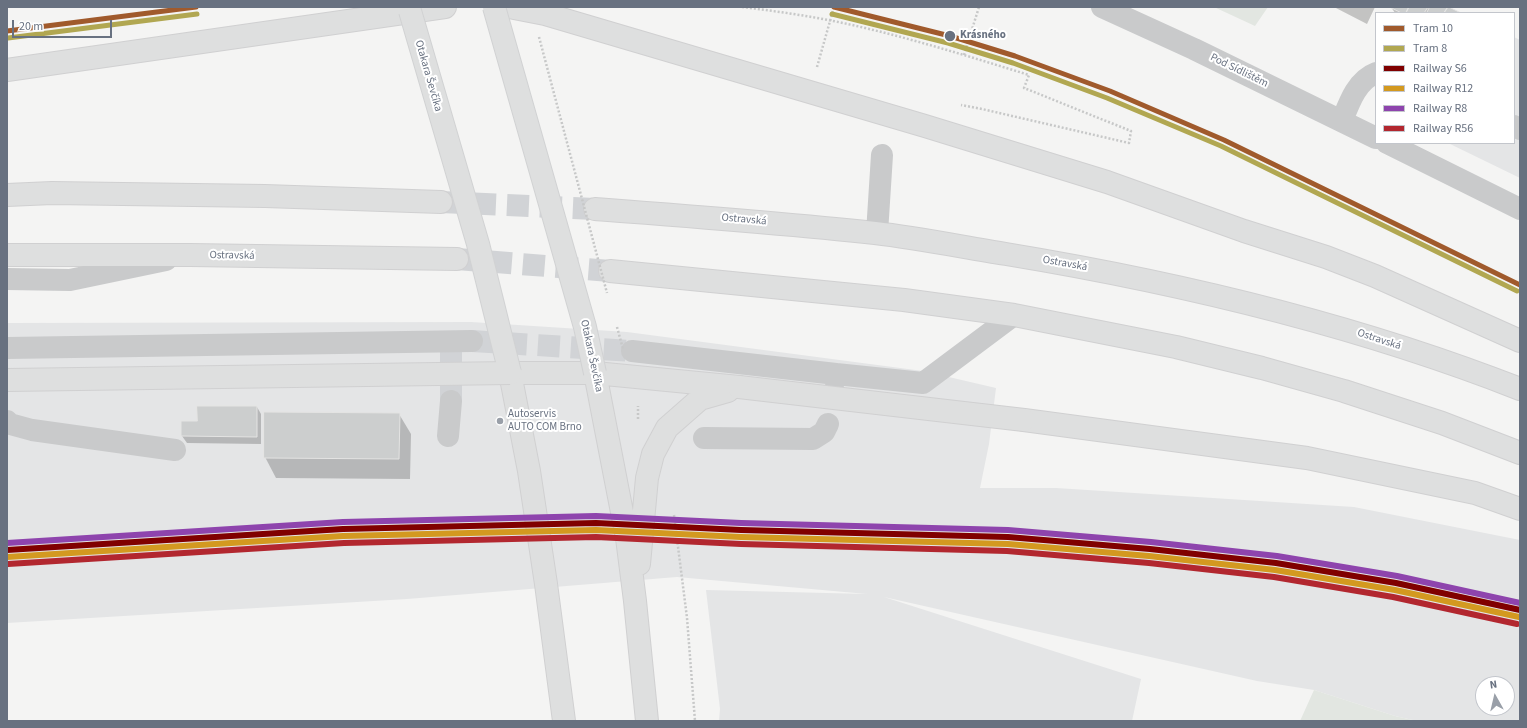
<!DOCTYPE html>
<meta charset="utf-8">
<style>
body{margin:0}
#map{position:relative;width:1527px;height:728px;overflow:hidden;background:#f4f4f3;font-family:"Source Sans 3",sans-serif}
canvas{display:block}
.frame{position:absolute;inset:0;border:8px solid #687180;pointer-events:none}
.legend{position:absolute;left:1375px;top:12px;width:140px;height:132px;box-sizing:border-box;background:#fff;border:1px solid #c3c6cc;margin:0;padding:5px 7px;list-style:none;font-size:12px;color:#687180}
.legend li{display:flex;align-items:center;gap:8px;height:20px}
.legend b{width:20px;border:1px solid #c3c6cc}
.north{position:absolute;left:1475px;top:676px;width:40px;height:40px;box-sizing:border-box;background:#fff;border:1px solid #c3c6cc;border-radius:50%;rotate:352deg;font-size:11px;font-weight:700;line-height:16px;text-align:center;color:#687180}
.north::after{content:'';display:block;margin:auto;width:14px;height:18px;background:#999fa8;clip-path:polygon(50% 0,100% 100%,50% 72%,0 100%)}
.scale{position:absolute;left:12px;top:20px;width:100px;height:18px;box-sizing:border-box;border:2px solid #687180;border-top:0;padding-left:5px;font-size:12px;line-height:14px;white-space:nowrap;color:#687180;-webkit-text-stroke:3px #fff;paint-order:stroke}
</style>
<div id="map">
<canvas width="1527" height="728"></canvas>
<div class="frame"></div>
<ul class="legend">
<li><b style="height:5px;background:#a05a2c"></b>Tram 10</li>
<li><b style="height:5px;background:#b1a751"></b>Tram 8</li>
<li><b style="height:5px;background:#800000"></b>Railway S6</li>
<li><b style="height:5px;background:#d39920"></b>Railway R12</li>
<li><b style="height:5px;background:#8e44ad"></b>Railway R8</li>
<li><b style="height:5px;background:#b2272f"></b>Railway R56</li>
</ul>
<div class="north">N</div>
<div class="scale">20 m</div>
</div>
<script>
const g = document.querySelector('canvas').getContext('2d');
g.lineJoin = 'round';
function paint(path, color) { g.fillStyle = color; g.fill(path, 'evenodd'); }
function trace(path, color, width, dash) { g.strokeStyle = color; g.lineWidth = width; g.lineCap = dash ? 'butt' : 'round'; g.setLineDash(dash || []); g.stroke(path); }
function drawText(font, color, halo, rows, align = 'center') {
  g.font = font + ' "Source Sans 3",sans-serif'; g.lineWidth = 4; g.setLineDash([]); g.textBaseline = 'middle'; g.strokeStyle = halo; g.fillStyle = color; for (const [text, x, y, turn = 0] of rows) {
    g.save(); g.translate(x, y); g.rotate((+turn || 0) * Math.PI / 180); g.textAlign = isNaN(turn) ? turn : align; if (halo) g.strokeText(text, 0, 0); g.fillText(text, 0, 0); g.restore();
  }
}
paint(new Path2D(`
 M1514,37L1520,40V178L1448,143H1514Z
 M471,322L627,332L923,371L996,388L989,444L980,488H1056L1354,507L1520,540V721H1417L1395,716L1314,690L1257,681L884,597L1141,679L1132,721H719L720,709L706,590L867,594L677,577L407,599L7,623V323ZM1483,684H1507V708H1483Z`), '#e4e5e6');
paint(new Path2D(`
 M1214,7H1268L1255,26Z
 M1314,690L1395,716L1417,721H1300Z`), '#e2e6e1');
paint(new Path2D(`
 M1334,7H1375L1367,24Z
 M1391,7H1447L1458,13H1395Z
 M257,407L261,414V444L187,443L182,436L198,422Z
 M399,414L411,434L410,479L276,478L265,457Z`), '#0003');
const building = new Path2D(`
 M1390,7H1409L1406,13H1402Z
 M1409,7H1428L1424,13H1406Z
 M1430,7H1448L1444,13H1427Z
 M1448,7H1449L1461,13H1444Z
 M197,406H257V437L181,436V421H197Z
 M264,412L400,413L399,459L264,458Z`);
paint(building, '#cccece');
trace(building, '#e4e4e3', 1);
trace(new Path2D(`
 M472,341L632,351
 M451,347V401`), '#d1d3d6', 22, [22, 11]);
trace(new Path2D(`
 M441,202L595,209
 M457,259L610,271`), '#d1d3d6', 22, [22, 11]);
const highway = new Path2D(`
 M509,7L545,14L925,126L1107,182L1244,231L1326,257L1375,276L1520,341
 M7,70L445,7
 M7,195L52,193L265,196L441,202
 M595,209C688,216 782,223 875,233C919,238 962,247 1006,254C1182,283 1354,324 1520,389
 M7,255H190L457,259
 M610,271L904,300L1014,315L1176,347L1262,368L1344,391L1442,423L1520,453
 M595,373L627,538L635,601L647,721
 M1024,420L1307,458L1475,493L1520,509
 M639,564L647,478L653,454L667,428L700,399L728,391
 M564,721L546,584L529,471L510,373H595L739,387`);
trace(highway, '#d0d0d1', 24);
trace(new Path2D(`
 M742,7C783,12 824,18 865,28C920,41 974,58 1029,75L1024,88L1131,131L1129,143L982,109L961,105
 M964,55L979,7
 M638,419V406
 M674,515L687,618L695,721`), '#c7c8c8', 2.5, [2, 2]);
trace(new Path2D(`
 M1102,7L1194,49L1376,138
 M1342,121C1349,103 1357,80 1376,73
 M1514,126L1520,129
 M1387,143L1520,209
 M877,233L882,155
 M7,279L70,280L166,260
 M7,348L472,341
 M632,351L836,374L835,380
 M836,374L923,383L1014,315
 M7,421L10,424L32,430L175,450
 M448,436L451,401
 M704,438L813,439L824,432L828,424`), '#c9cacb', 22);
trace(highway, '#dedfdf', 22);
const majorBridge = new Path2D(`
 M494,7L585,327L595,373
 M410,11L478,244L510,373`);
const highwayBridge = new Path2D(`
 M7,380L510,373
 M739,387L1024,420`);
trace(majorBridge, '#d1d2d3', 24, []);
trace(highwayBridge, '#d0d0d1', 24, []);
trace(new Path2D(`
 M539,37L607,293
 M817,67L834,7
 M617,327L623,349`), '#c7c8c8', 2.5, [2, 2]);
trace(majorBridge, '#dedfdf', 22);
trace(highwayBridge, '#dedfdf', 22);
trace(new Path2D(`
 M7,550L343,529L596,523L741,530L1008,537L1150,549L1276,563L1396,583L1520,610`), '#800000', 6);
trace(new Path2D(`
 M7,557L343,536L596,530L741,537L1008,544L1149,556L1275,570L1395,590L1519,617`), '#d39920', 6);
trace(new Path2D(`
 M7,543L343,522L596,516L741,523L1008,530L1151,542L1277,556L1397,576L1520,603`), '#8e44ad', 6);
trace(new Path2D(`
 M8,564L344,543L596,537L741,544L1007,551L1149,563L1274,577L1393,597L1517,624`), '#b2272f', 6);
trace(new Path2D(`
 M834,7L950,36L1015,56L1110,91L1224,140L1520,285
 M7,31L196,7`), '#a05a2c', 5);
trace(new Path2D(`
 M832,14L948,43L1013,63L1107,98L1221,146L1517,291
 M8,38L197,14`), '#b1a751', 5);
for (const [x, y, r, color] of [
 [950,36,6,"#687180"],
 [500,421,4,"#999fa8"]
]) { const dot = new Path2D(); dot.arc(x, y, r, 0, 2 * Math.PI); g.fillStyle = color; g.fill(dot); trace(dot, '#fff', 1.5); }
drawText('bold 11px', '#687180', '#fff', [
 ["Krásného",960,36]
], 'left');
drawText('11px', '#687180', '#fff', [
 ["Pod Sídlištěm",1239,71,26],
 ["Otakara Ševčíka",428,76,74],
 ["Ostravská",744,220,5],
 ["Ostravská",232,256,1],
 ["Ostravská",1065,264,10],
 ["Ostravská",1379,340,18],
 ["Otakara Ševčíka",591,356,78]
]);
drawText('11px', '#687180', '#fff', [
 ["Autoservis",508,415],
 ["AUTO COM Brno",508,428]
], 'left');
</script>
